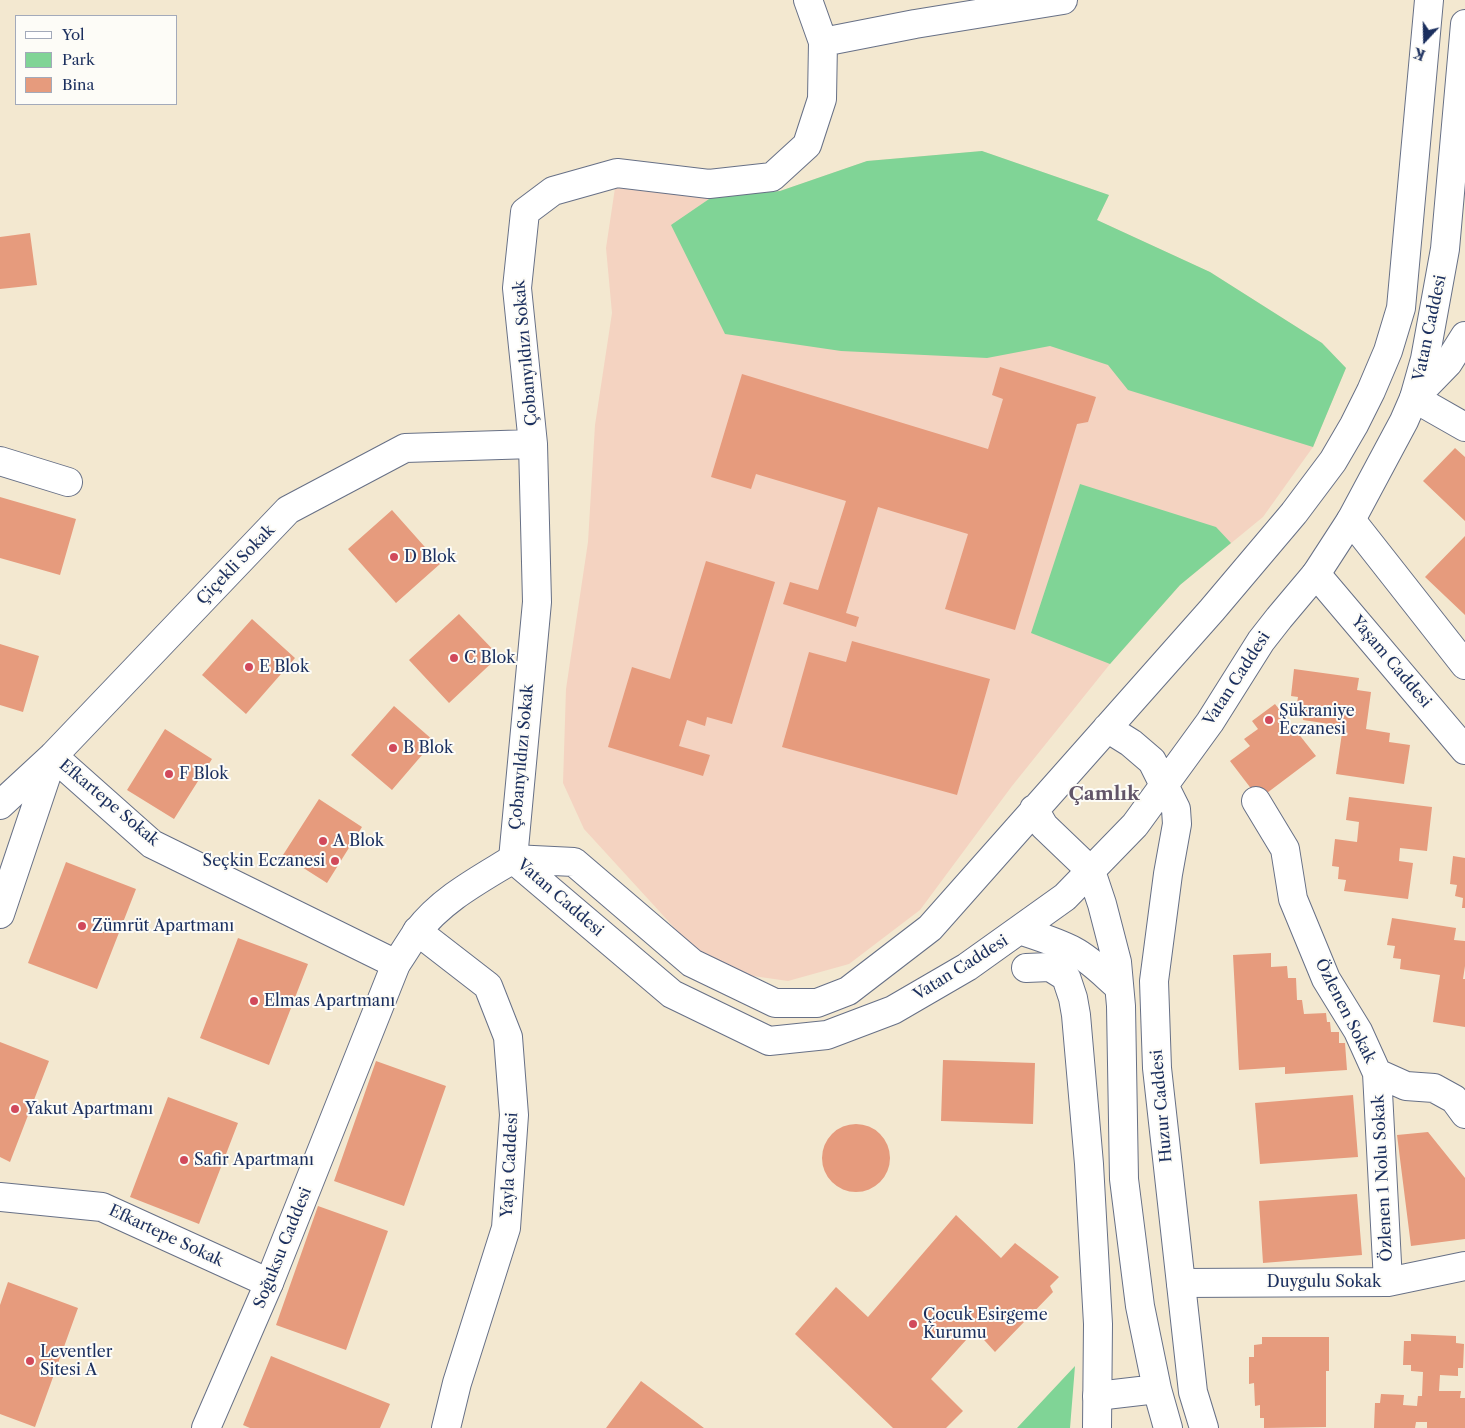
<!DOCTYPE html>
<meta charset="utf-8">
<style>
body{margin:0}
#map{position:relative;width:1465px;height:1428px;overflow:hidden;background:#f3e8d0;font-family:"Libre Caslon Text",serif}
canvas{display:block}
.legend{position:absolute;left:15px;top:15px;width:162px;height:90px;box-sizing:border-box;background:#fdfcf7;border:1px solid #a3aaba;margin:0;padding:6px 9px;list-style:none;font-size:15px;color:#1b2f5e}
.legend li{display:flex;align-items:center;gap:10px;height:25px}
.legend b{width:25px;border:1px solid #a3aaba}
.north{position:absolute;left:1400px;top:15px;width:50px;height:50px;-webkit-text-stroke:4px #fdfcf7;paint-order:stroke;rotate:201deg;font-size:14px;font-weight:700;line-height:20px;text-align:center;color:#1b2f5e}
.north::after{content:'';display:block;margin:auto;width:18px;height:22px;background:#1b2f5e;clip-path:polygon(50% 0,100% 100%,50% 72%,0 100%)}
</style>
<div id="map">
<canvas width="1465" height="1428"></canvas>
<ul class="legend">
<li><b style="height:6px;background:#fff"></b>Yol</li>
<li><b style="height:14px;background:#80d496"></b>Park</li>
<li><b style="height:14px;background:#e69b7d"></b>Bina</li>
</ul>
<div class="north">K</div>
</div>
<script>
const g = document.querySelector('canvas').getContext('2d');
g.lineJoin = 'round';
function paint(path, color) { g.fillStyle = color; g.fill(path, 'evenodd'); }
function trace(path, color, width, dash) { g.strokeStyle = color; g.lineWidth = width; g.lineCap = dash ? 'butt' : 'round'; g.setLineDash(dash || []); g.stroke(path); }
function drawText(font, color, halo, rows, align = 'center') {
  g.font = font + ' "Libre Caslon Text",serif'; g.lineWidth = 4; g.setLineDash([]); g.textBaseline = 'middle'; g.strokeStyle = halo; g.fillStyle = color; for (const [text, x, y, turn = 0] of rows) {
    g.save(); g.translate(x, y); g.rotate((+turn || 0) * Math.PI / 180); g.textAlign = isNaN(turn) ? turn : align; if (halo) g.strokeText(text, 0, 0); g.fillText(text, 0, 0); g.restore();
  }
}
paint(new Path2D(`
 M982,151L1109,195L1097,220L1210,272L1322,343L1346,368L1313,447L1263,517L1180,585L1110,664L1012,786L920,910L849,964L788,981L746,975L692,947L584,829L563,783L566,689L588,542L595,425L612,313L606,248L615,188L712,197L780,191L867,161Z`), '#f4d3c1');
paint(new Path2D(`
 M982,151L1109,195L1097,220L1210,272L1322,343L1346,368L1313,447L1128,390L1108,365L1050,346L987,358L841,351L725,334L671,225L712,197L780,191L867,161Z
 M1080,484L1216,527L1231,543L1180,585L1110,664L1031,633Z
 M1075,1366L1070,1428H1017Z`), '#80d496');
paint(new Path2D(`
 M30,233L37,285L0,289V237Z
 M1000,367L1096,397L1088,422L1077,424L1015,630L945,609L968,534L878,507L846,613L859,617L856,627L783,604L790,582L818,590L846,501L756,474L751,489L711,477L742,374L988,449L1003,399L992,395Z
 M1455,448L1465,457V521L1423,481Z
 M0,497L76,519L60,575L0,558Z
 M392,510L440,564L396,603L348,549Z
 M1465,536V615L1425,577Z
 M706,561L775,582L732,724L707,717L705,726L687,720L679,746L710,755L703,776L608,747L632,667L670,679Z
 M459,614L499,656L449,703L409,660Z
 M252,619L295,658L246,714L202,675Z
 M852,641L990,679L957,795L782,747L809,652L846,662Z
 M0,644L39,656L23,712L0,705Z
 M1294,669L1359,678L1357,690L1371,692L1366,729L1390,733L1389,742L1410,745L1404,784L1336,774L1343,726L1303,720L1304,710L1296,709L1298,697L1291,696Z
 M1275,704L1316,756L1259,799L1230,761L1250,746L1244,739L1258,729L1252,721Z
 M394,706L434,741L392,790L351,755Z
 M165,729L212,759L174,819L127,790Z
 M1349,797L1432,807L1427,851L1400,848L1399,861L1413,863L1408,899L1344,891L1346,880L1338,879L1339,867L1332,866L1335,839L1357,842L1359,822L1346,820Z
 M319,799L362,827L327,883L283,855Z
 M1453,856L1465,858V908H1462L1463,898L1455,896L1457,885L1450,884Z
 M66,862L136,889L97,989L28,963Z
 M1392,918L1456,928L1454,940L1465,941V966L1463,979H1465V1027L1433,1022L1440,975L1400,969L1401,959L1393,958L1395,946L1387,945Z
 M238,938L308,964L269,1065L200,1038Z
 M1271,953V967L1287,966L1288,978H1296L1297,1000H1302L1304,1014L1326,1013L1327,1022H1330L1331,1032H1339V1043H1345L1347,1070L1285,1074V1067L1239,1070L1233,955Z
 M0,1042L49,1061L10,1162L0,1157Z
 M943,1060L1035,1063L1033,1124L941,1121Z
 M376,1061L446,1086L404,1206L334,1181Z
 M1353,1095L1358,1157L1260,1164L1255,1103Z
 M168,1097L238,1123L199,1224L130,1197Z
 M822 1158a34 34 0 1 1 68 0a34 34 0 1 1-68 0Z
 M1428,1132L1465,1178V1239L1411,1246L1397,1135Z
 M1357,1194L1362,1255L1263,1263L1259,1201Z
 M318,1206L388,1231L346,1350L276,1325Z
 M956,1215L1001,1258L1015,1243L1059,1277L1050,1286L1053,1292L995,1352L975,1330L931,1379L963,1411L946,1428H893L795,1334L836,1287L868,1317Z
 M8,1282L78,1308L35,1427L0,1414V1305Z
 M1411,1334L1456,1336V1343L1464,1344L1463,1368H1458V1376L1440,1375L1439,1391H1461L1460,1398H1465V1428H1427V1422H1416L1415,1428H1374L1375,1403H1380L1381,1394L1404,1395L1403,1405L1417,1406L1418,1396H1422L1423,1372L1411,1371V1365H1403L1404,1341H1411Z
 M1262,1337H1329V1371H1326V1427L1264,1428V1418H1260V1405L1255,1406L1254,1383L1249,1384V1357H1254V1345L1262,1344Z
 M271,1356L390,1404L380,1428H250L243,1425Z
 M641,1381L704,1428H606Z`), '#e69b7d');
const minor = new Path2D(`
 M823,42L915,24L1063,0
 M1465,336L1448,363L1414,398L1465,427
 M0,461L68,482
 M1351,520L1465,665
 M1316,574L1465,750
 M1256,801L1285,849L1293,899L1326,979L1358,1031L1377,1073L1406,1086L1434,1088L1454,1099L1465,1114
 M0,805L53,756L288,510L405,448L533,444
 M513,859L537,602L533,444L517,288L525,212L553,191L617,173L709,184L772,177L807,145L822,99L823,42L808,0
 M0,914L53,756L152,844L396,964
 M417,931L488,986L508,1037L514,1115L506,1228L457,1383L446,1428
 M1026,968L1050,967L1066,977L1073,998L1076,1015L1089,1164L1098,1324L1097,1428
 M1377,1073L1388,1282
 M0,1197L102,1207L269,1283
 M1181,1283L1388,1282L1465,1266`);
const tertiary = new Path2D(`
 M1107,728L1131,743L1152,761L1176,809L1177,824L1168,874L1154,981L1157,1068L1193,1392L1204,1428
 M1034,809L1044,826L1091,871L1102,904L1117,962L1121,1006L1124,1179L1140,1306L1157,1389L1168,1428
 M513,859L672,994L769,1041L827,1035L893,1010L967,967L1065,897L1135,825L1210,722L1261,641L1279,618L1316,574L1351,520L1404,421L1414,398L1425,359L1445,249L1465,24
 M513,859L574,862L692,963L775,1003H817L848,991L930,928L1212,610L1294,513L1333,461L1354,425L1371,391L1388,351L1401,308L1429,0
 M1019,930C1037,936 1057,942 1074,951C1091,960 1105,975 1119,987
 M1097,1396L1157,1389
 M206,1428L269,1283L396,964C403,954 410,942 417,932C442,899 479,880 513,859`);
trace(minor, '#677086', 30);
trace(tertiary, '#677086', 30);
trace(minor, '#fff', 28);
trace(tertiary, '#fff', 28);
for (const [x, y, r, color] of [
 [394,557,5,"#d1495b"],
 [454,658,5,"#d1495b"],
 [249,667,5,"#d1495b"],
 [1269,720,5,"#d1495b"],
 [393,748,5,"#d1495b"],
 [169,774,5,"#d1495b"],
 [323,841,5,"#d1495b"],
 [335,861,5,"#d1495b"],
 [82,926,5,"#d1495b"],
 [254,1001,5,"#d1495b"],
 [15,1109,5,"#d1495b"],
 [184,1160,5,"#d1495b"],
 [913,1324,5,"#d1495b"],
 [30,1361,5,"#d1495b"]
]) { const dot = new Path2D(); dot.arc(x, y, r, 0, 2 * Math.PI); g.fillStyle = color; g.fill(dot); trace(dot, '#fdfcf7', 2); }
drawText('16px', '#1b2f5e', '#fdfcf7', [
 ["Vatan Caddesi",1430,328,-78],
 ["Çobanyıldızı Sokak",526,353,-95],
 ["Çiçekli Sokak",236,565,-46],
 ["Yaşam Caddesi",1391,662,50],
 ["Vatan Caddesi",1237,679,-57],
 ["Çobanyıldızı Sokak",522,757,-85],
 ["Efkartepe Sokak",109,803,40],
 ["Vatan Caddesi",560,898,41],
 ["Vatan Caddesi",961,968,-32],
 ["Özlenen Sokak",1345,1011,63],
 ["Huzur Caddesi",1162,1106,-95],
 ["Yayla Caddesi",510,1165,-87],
 ["Özlenen 1 Nolu Sokak",1383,1178,-93],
 ["Efkartepe Sokak",166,1236,25],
 ["Soğuksu Caddesi",283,1248,-68],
 ["Duygulu Sokak",1324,1282]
]);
drawText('16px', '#1b2f5e', '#fdfcf7', [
 ["D Blok",404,557],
 ["C Blok",464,658],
 ["E Blok",259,667],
 ["Şükraniye",1279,711],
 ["Eczanesi",1279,729],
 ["B Blok",403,748],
 ["F Blok",179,774],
 ["A Blok",333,841],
 ["Seçkin Eczanesi",325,861,"right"],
 ["Zümrüt Apartmanı",92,926],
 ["Elmas Apartmanı",264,1001],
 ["Yakut Apartmanı",25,1109],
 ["Safir Apartmanı",194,1160],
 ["Çocuk Esirgeme",923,1315],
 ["Kurumu",923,1333],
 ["Leventler",40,1352],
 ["Sitesi A",40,1370]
], 'left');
drawText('bold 19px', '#625569', '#fdfcf7', [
 ["Çamlık",1104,795]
]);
</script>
